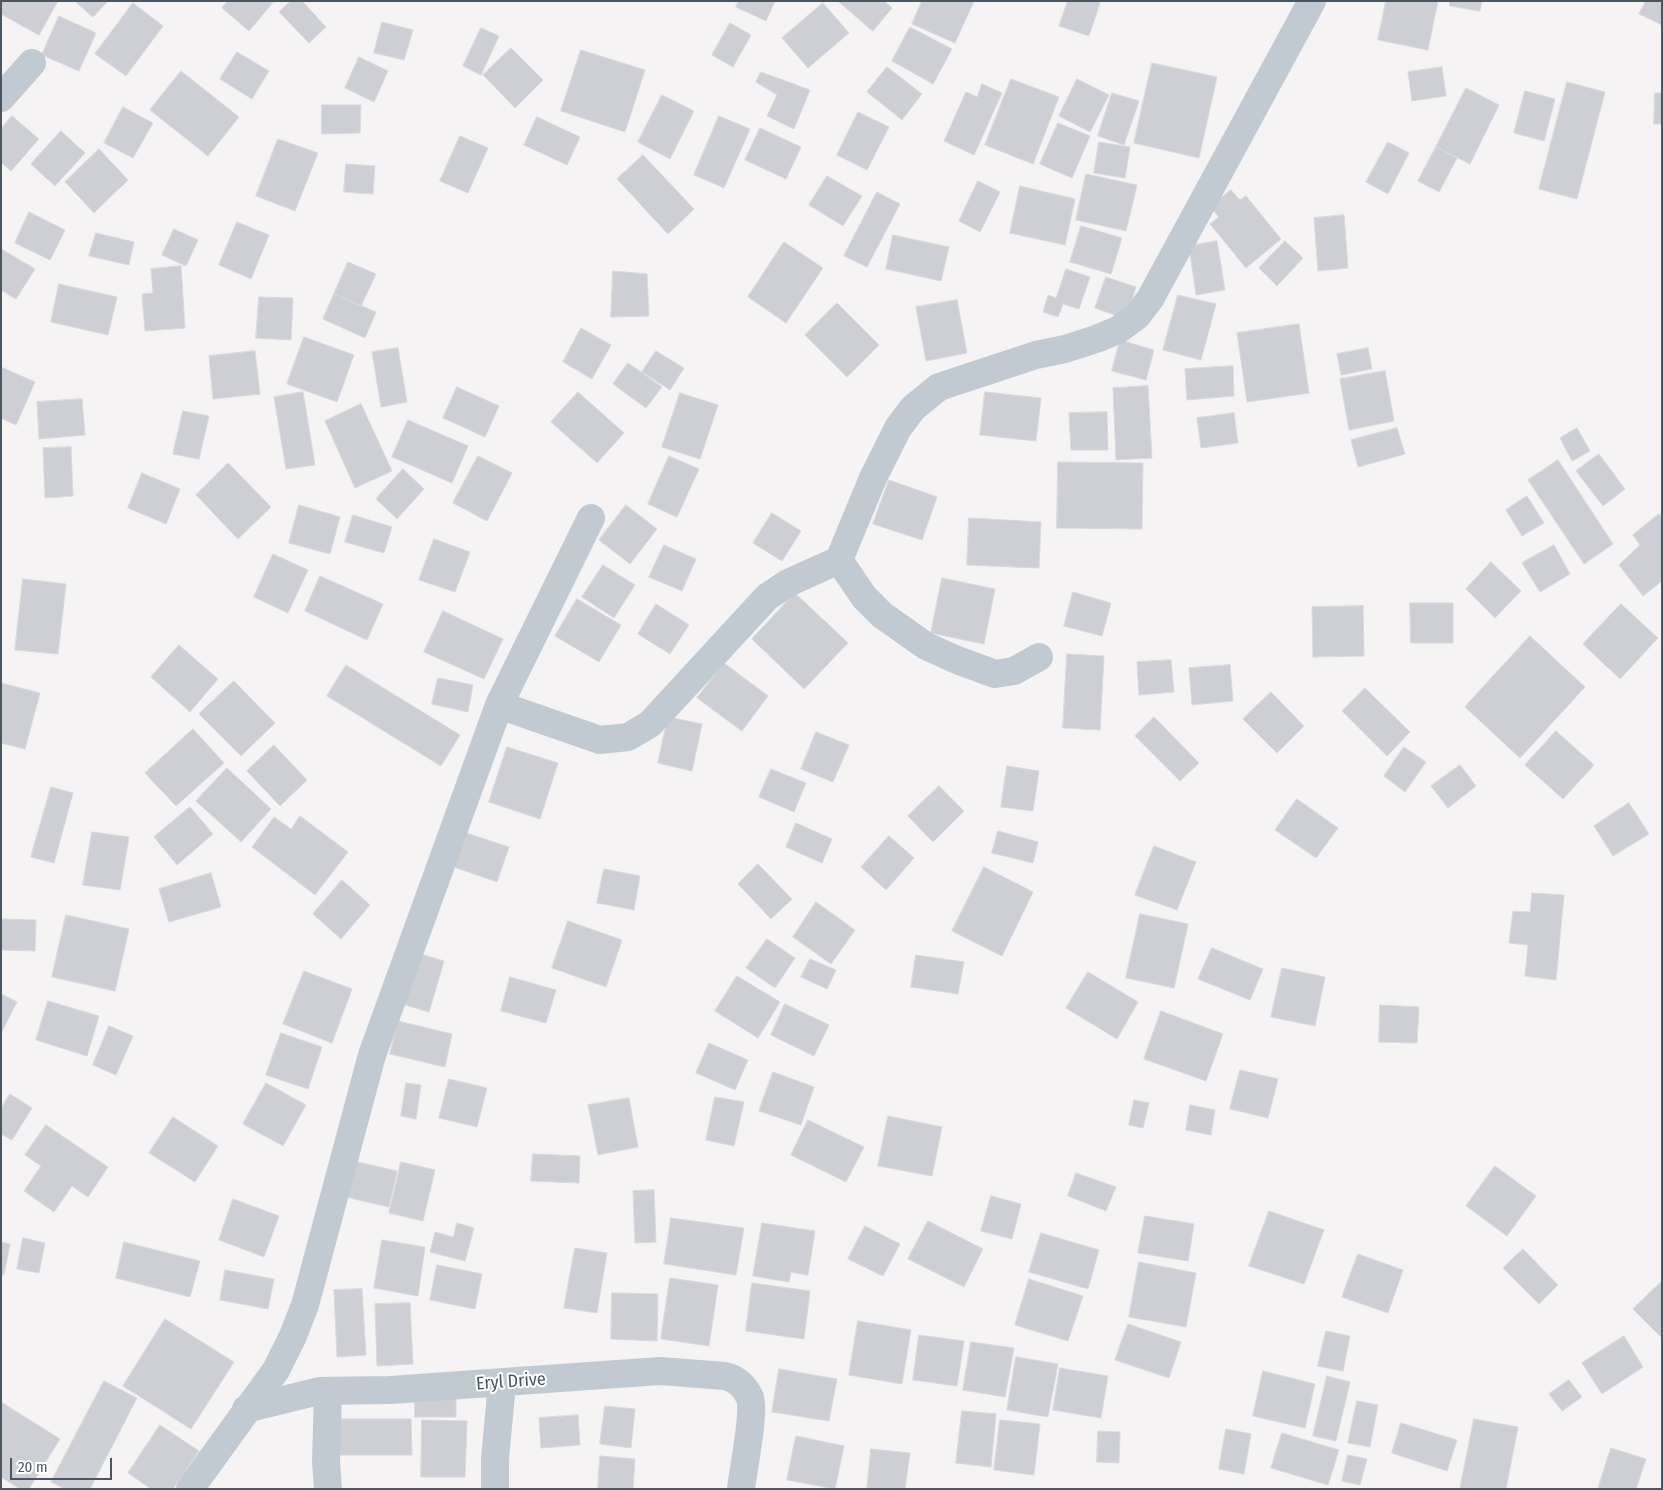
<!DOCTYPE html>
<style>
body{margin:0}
#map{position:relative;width:1663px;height:1490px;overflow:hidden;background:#f5f3f3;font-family:"Fira Sans Condensed",sans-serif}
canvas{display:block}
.frame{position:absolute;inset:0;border:2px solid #4a5661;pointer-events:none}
.scale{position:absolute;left:10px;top:1458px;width:102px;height:22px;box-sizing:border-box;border:2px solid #4a5661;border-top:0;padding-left:6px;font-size:15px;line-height:18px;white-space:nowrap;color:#4a5661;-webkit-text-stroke:4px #fff;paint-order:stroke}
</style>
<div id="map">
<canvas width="1663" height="1490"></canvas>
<div class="frame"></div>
<div class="scale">20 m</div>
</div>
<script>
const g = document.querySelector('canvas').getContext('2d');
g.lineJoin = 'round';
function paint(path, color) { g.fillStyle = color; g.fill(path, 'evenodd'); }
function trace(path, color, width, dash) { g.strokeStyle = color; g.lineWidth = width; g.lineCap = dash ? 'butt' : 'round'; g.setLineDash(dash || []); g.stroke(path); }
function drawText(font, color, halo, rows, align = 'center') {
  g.font = font + ' "Fira Sans Condensed",sans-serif'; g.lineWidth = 4; g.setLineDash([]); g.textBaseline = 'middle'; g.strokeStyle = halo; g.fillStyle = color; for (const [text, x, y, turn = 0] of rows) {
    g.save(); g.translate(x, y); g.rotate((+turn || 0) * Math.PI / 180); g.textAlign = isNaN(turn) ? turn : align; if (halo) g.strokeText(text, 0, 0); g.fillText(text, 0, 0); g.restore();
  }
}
const building = new Path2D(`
 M1,1H58L39,35L1,14Z
 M75,1H108L93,17Z
 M228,1H274L249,31L222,8Z
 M291,1H302L326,27L309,43L279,12Z
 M739,1H775L766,21L736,7Z
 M838,1H884L892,8L873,31Z
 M922,1H974L955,43L912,24Z
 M1068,1H1095L1100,3L1089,36L1059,26Z
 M1386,1H1438L1428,50L1378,40Z
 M1450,1H1482L1480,11L1450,6Z
 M1646,1H1662V25L1639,14Z
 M133,3L163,26L126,76L95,54Z
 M823,3L849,33L808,68L782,38Z
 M59,16L96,33L79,71L42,55Z
 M382,22L413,30L404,60L374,53Z
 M730,23L751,35L733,67L712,55Z
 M910,27L952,49L933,84L892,61Z
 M481,28L499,36L481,75L463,66Z
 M511,48L543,80L515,108L483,75Z
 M581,50L645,70L625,132L561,111Z
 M237,52L269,71L252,99L220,79Z
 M359,57L388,71L374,102L345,88Z
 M1152,63L1217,77L1199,158L1134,143Z
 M887,67L922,94L902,120L867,92Z
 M1442,67L1446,96L1412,101L1408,72Z
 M181,71L239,117L208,156L150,110Z
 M761,72L810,90L794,129L767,116L777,95L756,82Z
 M1011,79L1059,97L1033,164L985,145Z
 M1077,79L1109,95L1090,132L1059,116Z
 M1567,82L1605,92L1577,199L1539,189Z
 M982,84L1002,93L974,155L944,141L966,92L977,97Z
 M1466,88L1499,105L1470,164L1436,147Z
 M1525,91L1555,99L1544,141L1514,133Z
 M1112,93L1139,101L1124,145L1098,136Z
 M1655,93H1662V124H1654Z
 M662,95L694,111L670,159L638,142Z
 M322,105H361L360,133L322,134Z
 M123,107L153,123L133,158L104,143Z
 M858,112L889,127L867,170L837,155Z
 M12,116L39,139L11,171L1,162V129Z
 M719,116L750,129L724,188L694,175Z
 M537,117L580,137L567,165L524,145Z
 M1058,123L1090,136L1072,178L1040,164Z
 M760,128L801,147L786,179L745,160Z
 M61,131L85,153L55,186L31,164Z
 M460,136L488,148L468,193L440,181Z
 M278,139L318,153L295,211L256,196Z
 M1099,142L1130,147L1125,178L1094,173Z
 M1388,142L1409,153L1388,194L1366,182Z
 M1436,147L1457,158L1439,192L1418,181Z
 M99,149L128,180L94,213L65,182Z
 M643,155L694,209L668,234L617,179Z
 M346,164L375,166L373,194L344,192Z
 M1086,174L1137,185L1126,231L1076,220Z
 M827,176L862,196L843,226L809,205Z
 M978,181L1000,192L980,232L959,221Z
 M1020,186L1075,199L1065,245L1010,233Z
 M1231,190L1240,200L1246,196L1281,239L1246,268L1210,224L1219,217L1210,207Z
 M877,192L900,204L867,267L844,256Z
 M29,212L65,230L50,260L15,243Z
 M1344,215L1348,268L1318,271L1314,218Z
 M237,222L269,235L251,279L219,265Z
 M1081,226L1122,238L1111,274L1070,262Z
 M174,229L198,240L186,266L162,255Z
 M96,233L134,242L129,265L89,256Z
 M893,235L949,247L941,281L886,269Z
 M1217,241L1225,290L1196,295L1189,246Z
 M1285,241L1303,258L1277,286L1259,268Z
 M784,242L823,268L786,323L748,297Z
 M1,249L35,269L16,299L1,290Z
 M348,262L376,274L361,306L334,294Z
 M181,266L185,328L145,331L142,294L153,293L151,269Z
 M1066,269L1090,277L1079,309L1063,304L1058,317L1043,312L1048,295L1056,298Z
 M613,271L647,274L649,316L611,317Z
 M1106,277L1136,287L1126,319L1095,308Z
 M59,284L117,297L108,335L51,322Z
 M334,294L376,312L365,338L323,319Z
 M1178,295L1216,304L1201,360L1163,350Z
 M259,297L293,298L291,340L256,338Z
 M957,300L967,353L926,361L916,307Z
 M837,303L879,345L847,377L805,335Z
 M1299,324L1309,393L1247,402L1237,333Z
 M581,328L611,345L592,379L563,362Z
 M304,337L354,355L337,402L287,384Z
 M1120,340L1154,350L1146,380L1112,371Z
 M398,348L407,402L381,407L372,352Z
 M1368,348L1372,369L1341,375L1337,354Z
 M255,351L260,394L213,399L209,356Z
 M656,351L684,368L670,390L642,372Z
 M628,363L662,387L646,408L613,384Z
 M1233,366L1234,396L1187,400L1185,369Z
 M1,367L35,382L16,425L1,418Z
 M1385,371L1394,421L1349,430L1340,379Z
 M1148,386L1152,458L1116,460L1113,388Z
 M457,387L499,406L485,437L443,418Z
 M303,392L315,465L286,469L274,397Z
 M578,392L624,433L597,463L551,422Z
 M985,392L1041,398L1036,441L980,435Z
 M680,393L718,405L700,459L662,447Z
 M82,399L85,435L39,439L37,402Z
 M361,404L392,471L355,488L325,421Z
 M183,411L209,416L199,459L173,454Z
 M1107,412L1108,450H1071L1069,413Z
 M1234,413L1238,443L1201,448L1197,418Z
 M408,420L468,446L452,483L392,457Z
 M1397,428L1405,454L1358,467L1351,440Z
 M1577,428L1590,451L1572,461L1560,438Z
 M71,447L73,496L45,498L43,448Z
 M1599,454L1625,489L1603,506L1576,471Z
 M478,456L512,473L487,521L453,503Z
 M669,456L699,469L677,517L648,504Z
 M1558,460L1613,544L1584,564L1528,480Z
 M1058,462L1143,463L1142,529L1057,528Z
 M228,463L271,507L238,539L196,495Z
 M403,469L424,489L397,519L376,499Z
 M142,473L180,489L166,524L128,508Z
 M889,480L937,497L922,540L873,524Z
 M1527,496L1544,523L1522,536L1506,510Z
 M299,505L340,517L330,554L289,543Z
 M626,505L657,529L630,564L599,540Z
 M772,513L801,531L782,561L753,543Z
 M1659,514L1662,518V581L1643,596L1619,565L1640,545L1633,535Z
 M353,515L392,527L384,553L345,542Z
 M969,518L1041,522L1039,568L967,565Z
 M434,539L470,552L455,592L419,580Z
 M664,545L696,559L682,591L649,577Z
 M1554,545L1570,574L1540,592L1522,563Z
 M273,554L308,570L288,613L254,597Z
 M1491,562L1521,591L1495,618L1466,589Z
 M603,565L635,585L614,618L582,597Z
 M320,576L383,604L367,640L305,611Z
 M942,578L995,589L984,644L931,633Z
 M23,579L66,584L58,654L15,650Z
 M1073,592L1111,603L1102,636L1064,626Z
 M795,593L848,643L804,689L752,639Z
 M577,599L621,625L599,662L555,636Z
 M1410,603H1453V643H1411Z
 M656,604L689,625L670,654L638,634Z
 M1621,604L1658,638L1620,679L1583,644Z
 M1363,606L1364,656L1313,657L1312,607Z
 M443,611L503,639L484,679L424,652Z
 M1530,636L1585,687L1520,758L1465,707Z
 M179,645L218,679L190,712L151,677Z
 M1067,654L1104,656L1100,730L1063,728Z
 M1171,660L1174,692L1139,695L1137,662Z
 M724,663L768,696L742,731L697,698Z
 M346,665L460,735L441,766L327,696Z
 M1230,665L1233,701L1192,705L1189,668Z
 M438,678L473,685L468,712L432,704Z
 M234,681L275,723L241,756L199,714Z
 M1,683L40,693L25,749L1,743Z
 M1365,688L1410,732L1387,756L1342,711Z
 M1271,692L1304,726L1277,753L1243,719Z
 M668,717L702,724L692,771L658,763Z
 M1154,717L1199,763L1180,781L1135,736Z
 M193,729L224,763L176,806L145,773Z
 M1556,731L1594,765L1563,799L1525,765Z
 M816,732L849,745L833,782L801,769Z
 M274,745L307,780L280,806L247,771Z
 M507,747L558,763L540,819L489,802Z
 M1404,747L1426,762L1405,792L1384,776Z
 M1460,765L1476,786L1448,808L1431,786Z
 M1007,766L1039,771L1033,811L1001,807Z
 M227,768L271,809L241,842L196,801Z
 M771,769L806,783L794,812L759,797Z
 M939,786L964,811L933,842L908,816Z
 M51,787L73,793L54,863L31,857Z
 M1297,799L1338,828L1316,858L1275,830Z
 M1629,803L1649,834L1613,856L1594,826Z
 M190,807L213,834L177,865L154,837Z
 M300,816L348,852L315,895L252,847L274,817L291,829Z
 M796,823L832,839L822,863L786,847Z
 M998,831L1038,842L1033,863L992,853Z
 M92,832L129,837L120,890L83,885Z
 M463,832L509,847L497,882L451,866Z
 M889,836L914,858L886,890L861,867Z
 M1154,846L1196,862L1177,910L1135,895Z
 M758,864L792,899L771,919L738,884Z
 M984,867L1033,892L1002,956L952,931Z
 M604,869L640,876L634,910L597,903Z
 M211,873L221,907L169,922L159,889Z
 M342,880L370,905L341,939L313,914Z
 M1532,893L1564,895L1556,980L1525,976L1528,945L1509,943L1513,911L1530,912Z
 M816,902L855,930L831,964L793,937Z
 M1140,914L1188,924L1174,988L1126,978Z
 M66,915L129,929L115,991L52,977Z
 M1,919L36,920L35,951L1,950Z
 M568,921L622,940L606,987L552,968Z
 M767,939L795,958L775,988L746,968Z
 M1212,948L1263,969L1250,1000L1198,979Z
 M417,953L444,961L429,1012L402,1004Z
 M916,955L964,962L958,994L911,987Z
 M810,959L836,970L827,989L801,977Z
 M1282,968L1325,977L1315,1026L1271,1017Z
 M304,971L352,989L332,1043L283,1024Z
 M1088,972L1138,1002L1117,1039L1066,1008Z
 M737,976L780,1002L758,1038L715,1011Z
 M510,977L556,990L546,1023L501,1011Z
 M1,994L17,1002L1,1033Z
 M48,1001L99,1016L87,1056L36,1040Z
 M785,1004L829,1025L814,1056L771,1035Z
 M1380,1005L1419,1007L1417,1043L1379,1042Z
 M1161,1011L1223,1034L1206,1081L1144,1059Z
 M398,1021L452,1034L445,1067L390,1054Z
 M109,1026L133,1036L116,1075L93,1065Z
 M281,1033L322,1047L308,1089L266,1075Z
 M709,1043L748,1060L735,1090L696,1073Z
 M1240,1070L1278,1079L1268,1118L1230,1109Z
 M773,1072L814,1087L801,1125L759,1111Z
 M449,1079L487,1088L477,1127L439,1118Z
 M266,1083L306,1105L283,1146L243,1124Z
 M406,1083L421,1085L416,1119L401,1116Z
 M10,1094L32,1108L12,1140L1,1134V1109Z
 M715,1097L744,1102L734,1146L706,1140Z
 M629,1098L638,1147L598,1155L588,1105Z
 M1134,1100L1149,1103L1143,1128L1129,1125Z
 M1190,1105L1215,1110L1211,1135L1186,1130Z
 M888,1116L942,1127L932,1176L878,1166Z
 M173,1117L218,1146L195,1182L149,1153Z
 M808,1120L864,1147L846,1182L791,1155Z
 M46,1125L108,1167L88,1197L72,1186L54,1212L24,1191L41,1166L25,1155Z
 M533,1154L580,1156L579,1183L531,1181Z
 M353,1161L397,1171L389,1207L337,1195Z
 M401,1162L435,1170L423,1221L389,1213Z
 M1495,1166L1536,1196L1507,1236L1466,1206Z
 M1076,1173L1116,1187L1106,1211L1068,1196Z
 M654,1190L656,1242L635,1243L633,1191Z
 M991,1196L1021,1204L1012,1239L981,1231Z
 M233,1199L279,1216L264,1257L219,1240Z
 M1269,1211L1324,1230L1304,1284L1249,1266Z
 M1145,1216L1194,1224L1188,1261L1138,1253Z
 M671,1218L744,1228L736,1275L664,1264Z
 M928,1221L983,1249L964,1287L908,1259Z
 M457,1223L474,1228L465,1261L430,1252L435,1232L453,1237Z
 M762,1223L815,1231L808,1275L791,1272L789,1282L753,1276Z
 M865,1226L900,1244L883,1276L848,1259Z
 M1041,1233L1099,1250L1088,1289L1029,1272Z
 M23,1238L45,1243L39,1273L17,1269Z
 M382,1240L425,1247L418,1296L374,1288Z
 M1,1242L10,1244L4,1275L1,1274Z
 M124,1242L200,1261L190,1297L116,1278Z
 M575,1248L607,1253L597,1313L564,1308Z
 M1523,1249L1558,1285L1539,1304L1503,1268Z
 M1358,1254L1403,1270L1388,1313L1342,1297Z
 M1139,1262L1196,1273L1186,1327L1129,1317Z
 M437,1265L482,1274L475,1309L430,1300Z
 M225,1270L274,1279L268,1309L220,1300Z
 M670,1278L718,1285L709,1346L661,1339Z
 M1029,1279L1083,1296L1068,1341L1015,1325Z
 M1662,1281V1338L1633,1309Z
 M752,1283L810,1291L804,1339L746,1331Z
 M362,1289L366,1355L337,1357L334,1290Z
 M612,1293L658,1294L657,1341L611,1339Z
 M410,1303L413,1364L377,1366L375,1304Z
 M165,1319L234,1362L191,1429L123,1386Z
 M858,1321L911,1330L902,1384L849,1375Z
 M1128,1324L1181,1342L1169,1378L1115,1360Z
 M1326,1331L1350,1336L1343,1371L1318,1366Z
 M919,1335L964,1341L957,1386L913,1380Z
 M1624,1336L1643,1367L1602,1394L1582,1363Z
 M971,1342L1014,1348L1005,1397L963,1390Z
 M1016,1357L1058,1364L1048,1417L1007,1410Z
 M1060,1368L1108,1376L1101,1418L1053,1410Z
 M779,1369L837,1379L829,1421L772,1412Z
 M1263,1371L1315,1384L1305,1428L1253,1416Z
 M1327,1376L1350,1382L1336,1441L1313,1436Z
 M1569,1380L1582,1397L1562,1411L1549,1394Z
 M104,1381L137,1398L90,1489H65L51,1482Z
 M415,1396L456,1397V1417H415Z
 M1357,1401L1378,1405L1370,1447L1348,1443Z
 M1,1402L60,1439L29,1489H20L1,1477Z
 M605,1406L635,1409L631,1448L600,1444Z
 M962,1411L996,1414L991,1467L956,1463Z
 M578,1415L580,1445L541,1448L539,1418Z
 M336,1419H411L412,1455H336Z
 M1474,1419L1518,1427L1506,1489H1460Z
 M422,1420L467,1421L465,1477H421Z
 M1000,1420L1040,1424L1034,1475L994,1470Z
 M1401,1423L1457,1440L1447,1471L1392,1453Z
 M160,1425L199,1451L173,1489H151L128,1473Z
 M1226,1429L1251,1434L1244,1474L1219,1469Z
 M1098,1431L1120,1432L1119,1463L1097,1462Z
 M1282,1433L1339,1450L1328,1485L1271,1468Z
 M796,1436L844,1446L835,1489L787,1480Z
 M1611,1448L1646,1459L1636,1489H1598Z
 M871,1449L910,1453L905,1489H867Z
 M1348,1455L1367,1459L1360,1485L1342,1481Z
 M600,1456L635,1459L633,1489H598Z`);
paint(building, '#cdcfd5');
trace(building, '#d7d9de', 1);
trace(new Path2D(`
 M1,98L32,63
 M839,560L864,597L882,615L926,646L957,660L995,674L1014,671L1039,657
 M499,705L600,740L628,737L650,724L767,597L788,583L839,560L873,478L898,428L913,408L939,387L1036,355L1065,349L1096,339L1118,330L1137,316L1150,299L1312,1
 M328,1391L326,1462L328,1489
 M246,1409L319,1391L390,1390L660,1371L725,1376C737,1379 745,1386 750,1398C755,1414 743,1470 741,1489
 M190,1489L276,1370L293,1336L305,1305L372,1055L454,829L499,705L591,518
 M495,1489V1459L502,1383`), '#c1cad2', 28);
drawText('18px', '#4a5661', '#fff', [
 ["Eryl Drive",511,1382,-4]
]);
</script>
